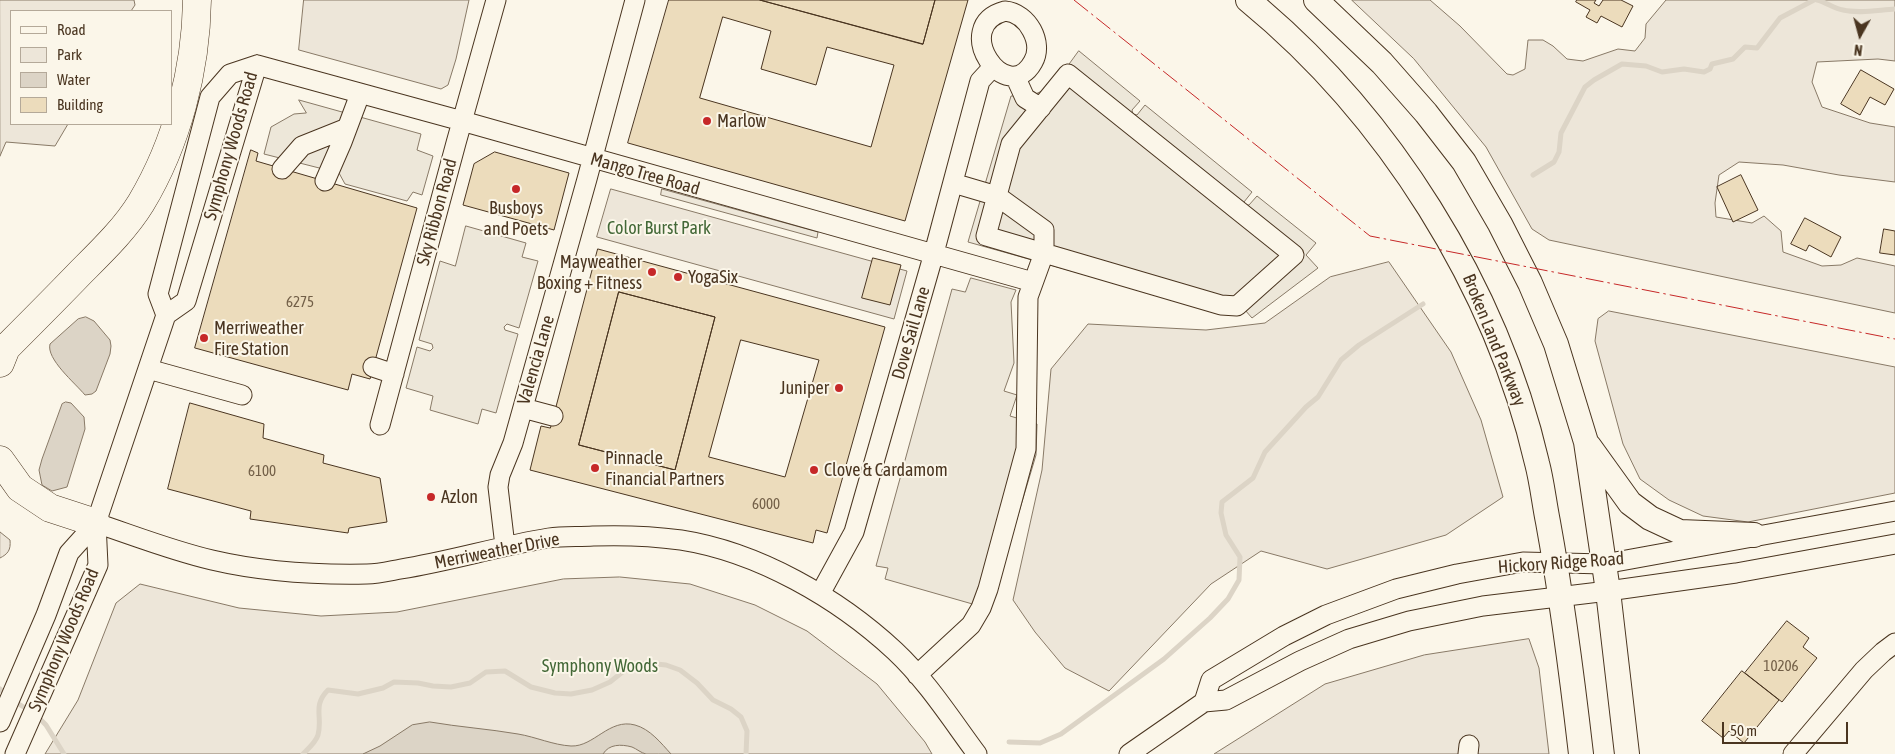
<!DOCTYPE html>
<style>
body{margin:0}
#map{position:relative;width:1895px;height:754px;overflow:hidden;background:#fbf6e9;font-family:"Asap Condensed",sans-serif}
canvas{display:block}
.legend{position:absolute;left:10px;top:10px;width:162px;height:115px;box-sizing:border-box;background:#fbf6e9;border:1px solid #b4a999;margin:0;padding:6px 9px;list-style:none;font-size:15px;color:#4a3520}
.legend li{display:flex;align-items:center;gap:10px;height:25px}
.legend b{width:25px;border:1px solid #b4a999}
.north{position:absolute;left:1835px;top:10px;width:50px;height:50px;-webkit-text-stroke:4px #fbf6e9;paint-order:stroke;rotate:187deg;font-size:14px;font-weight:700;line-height:20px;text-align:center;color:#4a3520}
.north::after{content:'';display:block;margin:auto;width:18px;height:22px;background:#4a3520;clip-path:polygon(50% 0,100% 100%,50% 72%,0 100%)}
.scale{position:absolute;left:1722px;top:722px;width:126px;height:22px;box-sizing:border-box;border:2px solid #4a3520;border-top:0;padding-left:6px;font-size:15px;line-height:18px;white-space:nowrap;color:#4a3520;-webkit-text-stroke:4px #fbf6e9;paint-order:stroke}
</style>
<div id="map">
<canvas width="1895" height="754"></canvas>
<ul class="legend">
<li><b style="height:6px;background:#fbf6e9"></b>Road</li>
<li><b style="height:14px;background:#ede6d9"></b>Park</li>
<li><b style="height:14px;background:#dcd4c6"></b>Water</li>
<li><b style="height:14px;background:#ecdcbc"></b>Building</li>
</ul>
<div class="north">N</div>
<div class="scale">50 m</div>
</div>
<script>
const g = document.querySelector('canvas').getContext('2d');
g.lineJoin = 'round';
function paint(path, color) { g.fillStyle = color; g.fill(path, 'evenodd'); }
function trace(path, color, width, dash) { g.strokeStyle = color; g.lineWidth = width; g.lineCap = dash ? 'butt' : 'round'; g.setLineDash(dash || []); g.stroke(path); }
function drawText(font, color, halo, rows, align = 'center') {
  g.font = font + ' "Asap Condensed",sans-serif'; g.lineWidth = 4; g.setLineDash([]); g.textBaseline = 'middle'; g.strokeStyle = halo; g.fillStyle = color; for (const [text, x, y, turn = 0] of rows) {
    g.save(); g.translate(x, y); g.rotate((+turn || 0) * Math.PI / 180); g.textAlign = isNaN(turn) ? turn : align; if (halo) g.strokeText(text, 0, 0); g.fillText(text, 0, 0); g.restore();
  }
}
const green = new Path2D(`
 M0,0H134L135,5L131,11H11V124H68L55,146L6,142L0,156Z
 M304,0H469L456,59L448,85L441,89L299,50Z
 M1352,0H1430L1460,26L1507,74L1513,75L1525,69L1528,40H1543L1553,46L1567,59L1583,61L1618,49L1635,51L1645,38L1646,24L1666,0H1895V61L1878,59L1817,62L1812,82L1822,107L1870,123L1895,127V182L1839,175L1783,165L1739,162L1719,175L1715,203L1716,217L1752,223L1764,216L1781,231L1783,252L1822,266L1841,265L1857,258L1895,266V313L1549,240L1532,229L1486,147L1414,59Z
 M611,189L907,271L894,319L597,237Z
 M1389,262L1451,352L1481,420L1503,497L1446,535L1327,569L1261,551L1211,584L1109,691L1065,668L1035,632L1013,600L1042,470L1051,369L1088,324L1206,330L1265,323L1330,277Z
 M1609,311L1895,367V493L1748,522L1703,516L1669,500L1640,479L1623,444L1595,341L1598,319Z
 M0,532L10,540C11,550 8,554 0,558Z
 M620,577L690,584L755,605L807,631L877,684L925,742L932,754H45L78,700L116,603L140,584L239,608L321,616L397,612L563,579Z
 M1529,639L1539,668L1549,754H1214L1325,684L1424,655Z`);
paint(green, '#ede6d9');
trace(green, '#887966', 1);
const parking = new Path2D(`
 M1079,51L1140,101L1132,110L1133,114L1137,115L1145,105L1252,192L1244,202L1245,205H1249L1257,196L1316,243L1306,255L1318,268L1252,318L1245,310L1225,314L968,242L1011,96H1031L1053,86Z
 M299,100L421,134L417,150L433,156L422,195L413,192L407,201L345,184L339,173L264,154L271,127L294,114L306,113Z
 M662,189L818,232L817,238L661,195Z
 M466,226L526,243L522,257L538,261L519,328L507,324L504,327L505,330L518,334L496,413L482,409L478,424L430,410L433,396L406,388L417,347L430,351L433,348L432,344L419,340L440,261L455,266Z
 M971,278L1016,290L1011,302L1014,363L1004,391L1017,395L1010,416L1037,424L1036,455L990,609L885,579L888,568L876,566L952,289L965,292Z`);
paint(parking, '#ede7d9');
trace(parking, '#887966', 1);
const water = new Path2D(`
 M86,317L94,321L110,340L111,346L110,354L96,391L92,394L85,395C75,383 46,359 50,344L78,319Z
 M66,402L71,403L84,417L85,429L67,487L52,491L42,485L39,470L42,459L62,404Z
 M430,722C459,727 489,729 518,734C536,737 553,745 571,746C594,747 609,718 635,725C650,729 661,743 671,754C663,754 654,754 646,754C641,753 637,749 632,747C621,744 609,744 603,754H363L380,746L412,725Z`);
paint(water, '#dcd4c6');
trace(water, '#887966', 1);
trace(new Path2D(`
 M1817,0C1826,2 1834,9 1843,10C1859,14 1878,10 1895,9
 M1533,175L1554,162L1559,152L1561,133L1585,87L1594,80L1622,64L1646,66L1662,72L1684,69L1704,72L1710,69L1712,64L1733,59L1745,47L1757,48L1780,18L1814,0
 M0,689L7,696
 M14,701L30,711
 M37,716L46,725L64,754
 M1009,742L1040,743L1061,734L1164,659L1210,618L1228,599L1239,580L1240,557L1226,535L1221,513L1222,502L1253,478L1265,452L1306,407L1318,397L1341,360L1359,345L1423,304
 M303,754C308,749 316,742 318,735C323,717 312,706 328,690L358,694L383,688L394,682L418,683L433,686L451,687L470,683L486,672L505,671L531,687L555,693L571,694L592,690L610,682L630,666L646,663L666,665L680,670L697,683L713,700L731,709L741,717L747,731L746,754`), '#dcd4c6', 5);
const building = new Path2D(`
 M669,0H760L923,44L935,0H968L905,221L628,143ZM723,17L771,31L761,69L816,85L827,47L894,65L871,147L700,98Z
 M760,0H935L923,44Z
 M1577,0H1596L1594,3L1599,6L1603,0H1621L1633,6L1622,27L1601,16L1597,23L1586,17L1590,10L1576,2Z
 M1861,70L1894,89L1885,105L1870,97L1860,115L1841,104Z
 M251,150L258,153L256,161L417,208L370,379L352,374L348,390L195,348Z
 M495,152L569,173L554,230L463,205L474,164Z
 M1741,175L1758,210L1733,222L1717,187Z
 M1805,218L1841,237L1831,257L1809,245L1806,251L1791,244Z
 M1884,229L1895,231V255L1880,253Z
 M598,249L885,327L827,533L816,530L813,543L530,470L541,426L550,428ZM619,292L715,317L675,470L579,445ZM741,340L819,360L785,477L709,457Z
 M873,258L901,265L890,305L862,298Z
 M619,292L715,317L675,470L579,445Z
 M190,403L264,424L263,438L324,455L323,463L380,478L387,522L349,528L348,533L250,519L251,511L168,489Z
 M1787,621L1809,638L1803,647L1817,658L1782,702L1745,673Z
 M1742,671L1779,700L1744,743L1729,731L1723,738L1702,721Z`);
paint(building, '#ecdcbc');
trace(building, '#4a3520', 1);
const minor = new Path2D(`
 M1005,11C1028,13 1044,43 1033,62C1007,109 949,26 1005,11Z
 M257,65L462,121L1033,282
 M1068,74L1294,255L1237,306L1221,305L986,236L1011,144Z
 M1015,76L1025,98L1041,108
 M282,169L302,146L347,128
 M325,181L342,142L360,94
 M166,315L158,294L210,97L230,74L257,65
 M373,367L394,374
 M148,369L242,395
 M523,408L553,416
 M380,425L456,143L496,0
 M96,523C135,536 173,551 212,560C263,572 315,575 367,574C379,574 390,571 401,569C451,561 499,546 549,538C563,536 579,537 593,536C622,535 652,536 681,540C758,552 838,598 895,651C927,681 951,719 977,754
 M505,546L498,487L500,475L513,443L587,179L635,0
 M820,594L854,532L934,253L980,81L992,68
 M917,675L971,625L981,608L988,589L1026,449L1028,297L1044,253V230L997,196L953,183
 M1204,702L1211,680L1284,636L1326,615L1396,589L1457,574L1523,562L1604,564L1895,511
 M0,722L46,615L69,553L96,523
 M15,754L98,565L96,523L166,315L186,301L257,65
 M1129,754L1204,702L1226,700L1300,661L1349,639L1409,621L1483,606L1608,591L1736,573L1895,544
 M1468,754L1469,745
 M1793,754L1864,670L1883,652L1895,643`);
const major = new Path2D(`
 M1248,0C1388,115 1496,286 1537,463C1542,482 1544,502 1548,522C1562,599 1572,676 1581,754
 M1316,0L1382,63L1426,113L1464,162L1500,224L1530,283L1556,344L1586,442L1608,591L1627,754
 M1589,446L1630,503L1650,518L1680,532L1754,535`);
const highway = new Path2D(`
 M0,363L6,348C31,323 56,298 81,272C102,251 125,229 141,203C177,143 196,70 197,0
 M0,460L20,488L50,508L96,523`);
trace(minor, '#4a3520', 21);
trace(major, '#4a3520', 26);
trace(highway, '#4a3520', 29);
trace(minor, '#fbf6e9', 19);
trace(major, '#fbf6e9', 24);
trace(highway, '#fbf6e9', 28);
trace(new Path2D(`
 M1074,0L1370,236L1895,339`), '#c62828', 1, [18, 4, 2.5, 4]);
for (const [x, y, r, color] of [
 [707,121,5,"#c62828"],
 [516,189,5,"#c62828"],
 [652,272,5,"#c62828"],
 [678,277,5,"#c62828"],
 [204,338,5,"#c62828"],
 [839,388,5,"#c62828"],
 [595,468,5,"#c62828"],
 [814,470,5,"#c62828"],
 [431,497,5,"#c62828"]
]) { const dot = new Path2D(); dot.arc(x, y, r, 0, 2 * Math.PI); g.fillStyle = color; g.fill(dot); trace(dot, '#fbf6e9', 2); }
drawText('15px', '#725f47', null, [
 ["6275",300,302],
 ["6100",262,471],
 ["6000",766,504],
 ["10206",1781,666]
]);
drawText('18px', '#4a3520', '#fbf6e9', [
 ["Marlow",717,121],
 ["Busboys",516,208,"center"],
 ["and Poets",516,229,"center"],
 ["Mayweather",642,262,"right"],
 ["Boxing + Fitness",642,283,"right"],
 ["YogaSix",688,277],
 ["Merriweather",214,328],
 ["Fire Station",214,349],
 ["Juniper",829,388,"right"],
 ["Pinnacle",605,458],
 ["Financial Partners",605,479],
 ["Clove & Cardamom",824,470],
 ["Azlon",441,497]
], 'left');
drawText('18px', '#4a3520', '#fbf6e9', [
 ["Symphony Woods Road",231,146,-74],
 ["Mango Tree Road",645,174,16],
 ["Sky Ribbon Road",437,212,-75],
 ["Dove Sail Lane",911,333,-74],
 ["Broken Land Parkway",1494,340,68],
 ["Valencia Lane",536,360,-74],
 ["Merriweather Drive",497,551,-11],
 ["Hickory Ridge Road",1561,563,-4],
 ["Symphony Woods Road",64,640,-67]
]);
drawText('18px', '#436837', '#fbf6e9', [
 ["Color Burst Park",659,228],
 ["Symphony Woods",600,666]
]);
</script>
